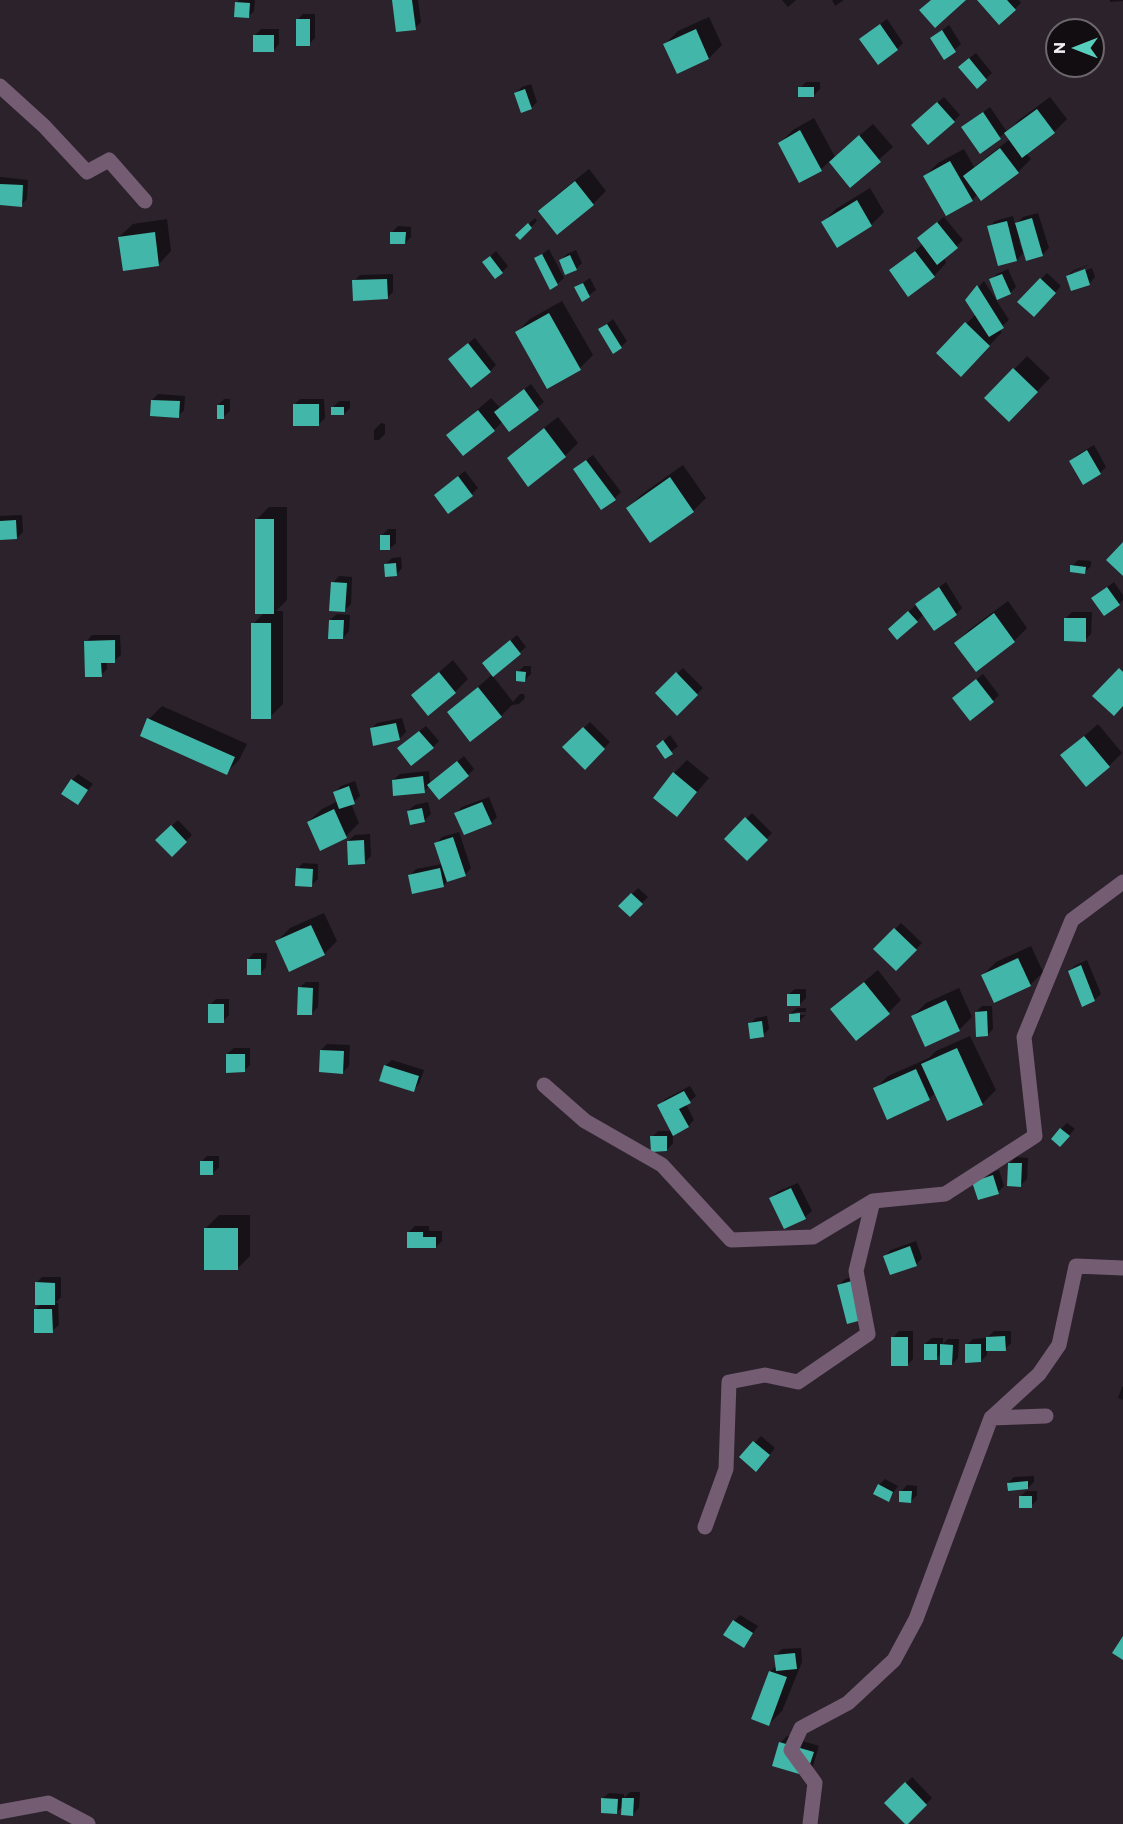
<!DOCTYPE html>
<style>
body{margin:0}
#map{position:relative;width:1123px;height:1824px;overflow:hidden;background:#2b222b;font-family:Commissioner,sans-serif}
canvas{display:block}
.north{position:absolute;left:1045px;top:18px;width:60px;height:60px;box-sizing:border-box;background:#110d11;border:2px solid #6c676c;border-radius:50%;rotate:270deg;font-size:16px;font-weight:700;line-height:24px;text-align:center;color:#f4eef4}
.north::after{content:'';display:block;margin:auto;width:21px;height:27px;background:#58cebf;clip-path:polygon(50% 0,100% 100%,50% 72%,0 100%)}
</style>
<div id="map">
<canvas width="1123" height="1824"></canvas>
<div class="north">N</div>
</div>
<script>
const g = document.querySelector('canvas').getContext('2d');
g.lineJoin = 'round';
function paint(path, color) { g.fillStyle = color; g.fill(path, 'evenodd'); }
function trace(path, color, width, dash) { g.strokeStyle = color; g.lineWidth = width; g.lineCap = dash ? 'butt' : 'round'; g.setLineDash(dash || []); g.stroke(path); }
paint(new Path2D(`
 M239,0H255L254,11L248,17L236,3Z
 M393,0H418L421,22L415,28Z
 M782,0H796L788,7Z
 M832,0H844L835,6Z
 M979,0H1019L1021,3L1000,23Z
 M1110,0H1123V1L1110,2Z
 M303,14H315V38L309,44L297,20Z
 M709,17L722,45L709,58L678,72L665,44L678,31Z
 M887,19L903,43L897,49L861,39Z
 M949,25L961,44L944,58L932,38Z
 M261,29H279V44L273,51L255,35Z
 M976,53L992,73L977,87L966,61Z
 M806,82H820V89L813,96L800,88Z
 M531,84L537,102L531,108L516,93L522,87Z
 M944,97L960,115L954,121L919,119Z
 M1050,97L1067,119L1054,132L1026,153L1031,159L1018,172L978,194L972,200L925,176L938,163L964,149L974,167L1010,139L1005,133L980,152L963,127L990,107L1007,132L1019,120Z
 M814,118L835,157L873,124L893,147L850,185L830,161L821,169L800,181L780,143L793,130Z
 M589,169L606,191L593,204L540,211L553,198Z
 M0,177L28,180L27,199L21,205L0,203Z
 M870,188L884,212L871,225L823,222L836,209Z
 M1038,213L1049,248L1043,254L1028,259L1022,240L1019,241L1023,253L1017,260L989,227L995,221L1013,216L1015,225L1023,217Z
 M944,217L963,240L944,258L946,263L934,276L891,271L923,244L925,233Z
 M535,218L537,221L520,238L517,235Z
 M167,219L171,251L158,265L119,237L133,224Z
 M398,226L411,227V237L405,243L392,232Z
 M549,249L564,278L557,284L536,259Z
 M576,250L582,263L576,269L561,260L567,254Z
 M496,251L508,266L502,272L484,262Z
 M1091,264L1073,272V275L1092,268L1095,277L1089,284L1067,276L1074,270Z
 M1008,269L1016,287L1010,293L991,280L997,274Z
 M1047,273L1061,286L1034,315L1019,301Z
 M393,274V292L387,298L354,281L360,275Z
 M590,278L596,290L582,300L576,287Z
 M984,281L1009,320L999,329L1002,332L974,362L938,353L976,314L967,300Z
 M562,301L593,355L580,368L517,332L530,319Z
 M613,319L627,341L621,347L600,330Z
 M475,338L496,365L490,371L456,353Z
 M1027,356L1050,378L1022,407L986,398Z
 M531,384L544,402L509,430L503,421L494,430L448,435L491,398L500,408Z
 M158,394L185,396L184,410L178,416L152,400Z
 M224,399H230V411L223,417L218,405Z
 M300,399H324L325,418L319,424L294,405Z
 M339,401H350V408L344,414L333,407Z
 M558,417L578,443L565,456L529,484L509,458L522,445Z
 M381,423L385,424V434L379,440H374V430Z
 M1094,445L1106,467L1100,473L1070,461L1077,455Z
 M593,455L621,492L615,498L581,464Z
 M683,465L706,498L693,511L628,508L641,495Z
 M465,471L478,488L472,494L442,489Z
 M269,507H287V600L276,611H283V704L270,717L253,624L264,613L256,520Z
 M22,515L23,532L17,538L0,539V516Z
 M388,529H396V543L389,549L382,535Z
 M401,557L402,568L396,575L386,564L392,558Z
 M1078,560L1091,561V566L1085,572L1072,566Z
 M339,576L352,577L351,604L344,611L333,583Z
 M946,582L962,608L956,614L934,629L924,614L917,621L896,623L915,606L919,611L921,610L917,604Z
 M1114,582L1123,595V600L1119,604L1093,598Z
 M1008,601L1027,628L1014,641L976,669L956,643L969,630Z
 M1072,612H1092L1091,634L1085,640L1066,618Z
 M337,614L350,615L349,631L343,638L330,620Z
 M92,635H120L121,655L114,661H107V669L101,675L86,642Z
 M517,635L526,647L492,675L513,702L520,694H524L525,698L519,704L512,705L501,716L449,712L493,674L490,657Z
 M453,660L468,679L455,692L413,695Z
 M524,666H531V674L525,680L518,672Z
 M683,668L703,688L677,714L657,693Z
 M983,674L999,695L993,701L961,692Z
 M162,706L247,744L239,760L226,773L149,719Z
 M402,718L406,732L399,739L371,729L377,723Z
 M590,722L610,742L585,768L564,747Z
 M1098,724L1122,753L1109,766L1062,755Z
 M426,726L439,741L433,747L405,742Z
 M670,735L678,746L665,757L658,746Z
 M464,756L474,769L468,775L429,786L424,791L393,780L400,774L429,771L430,784Z
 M687,760L709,778L677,815L674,773Z
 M78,774L93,784L78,803L72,780Z
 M355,781L360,796L351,804L359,823L346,836L321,849L308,822L322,809L338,801L335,792L341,786Z
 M489,797L497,817L491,823L456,813L462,807Z
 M428,802L431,814L425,820L408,811L415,805Z
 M752,813L772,833L747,859L727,839Z
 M178,820L192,835L172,855L157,840Z
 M459,832L471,868L465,875L449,880L443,885L410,876L416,869L442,864L436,844L442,837Z
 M370,834L371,856L365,862L348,841L355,835Z
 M303,863L318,864V879L311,885L297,869Z
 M638,888L648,897L630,915L621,906Z
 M324,913L337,941L324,954L277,941L290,928Z
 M901,923L922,943L896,969L875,949Z
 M1031,946L1043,972L1030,985L983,975L996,962Z
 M254,953H267L266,967L260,974L248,959Z
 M1087,960L1101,994L1094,1000L1069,971L1076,965Z
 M878,970L901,1000L888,1013L832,1009Z
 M306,982H319L318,1007L312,1013L299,988Z
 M959,988L972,1017L959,1030L913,1016L926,1003Z
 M795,989H806V998L800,1004L788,995Z
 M216,999H229V1015L223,1021L210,1005Z
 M982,1006H992L993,1029L987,1035L976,1012Z
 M797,1008H806V1012H795V1015H806L800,1020L790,1014Z
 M767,1016L769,1029L763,1035L750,1024L756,1018Z
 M970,1036L996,1090L983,1103L947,1119L935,1093L929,1099L875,1089L888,1076L929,1058L936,1051Z
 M327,1044L350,1045L349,1066L343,1072L321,1050Z
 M234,1048H250V1065L244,1071L227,1054Z
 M392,1060L424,1070L419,1084L413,1090L385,1066Z
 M690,1086L696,1096L686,1104L694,1120L688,1126L673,1134V1143L667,1150L652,1137L658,1131H672L659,1105L665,1099Z
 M1067,1123L1075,1129L1060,1145L1061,1129Z
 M207,1156H219V1167L213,1173L201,1162Z
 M1016,1157L1028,1158L1027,1179L1021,1185L1010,1163Z
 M999,1170L1004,1186L998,1192L980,1176Z
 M798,1183L812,1211L805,1217L785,1227L771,1199L777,1192Z
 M219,1215H250V1256L237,1269L206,1228Z
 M415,1226H429V1231H442V1241L436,1247L409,1232Z
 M916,1241L922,1258L916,1265L885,1256L891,1250Z
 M858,1276L868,1312L839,1286L845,1279Z
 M42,1277H61V1297L55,1303H58L59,1325L52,1331L35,1310L41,1304L36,1283Z
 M899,1331H913V1359L907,1365L893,1338Z
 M994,1331H1011V1343L1005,1349L987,1350V1355L981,1361L967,1345L973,1339L987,1338Z
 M932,1338H943V1344L948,1339H959L958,1358L952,1364L942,1353L936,1358L925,1344Z
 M1122,1387H1123V1400L1118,1398Z
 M761,1436L775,1448L762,1464L742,1457Z
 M1034,1476V1482L1028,1488L1008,1483L1014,1477Z
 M885,1479L898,1486L888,1500L879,1485Z
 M907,1485L917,1486V1495L911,1501L901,1492Z
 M1026,1491H1037V1500L1031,1506L1020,1497Z
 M740,1615L758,1626L744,1646L734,1621Z
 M801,1648L802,1662L782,1711L769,1724L753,1718L771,1671L777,1665L776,1655L782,1649Z
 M787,1736L819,1746L812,1769L780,1743Z
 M912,1777L932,1798L907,1823L886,1803Z
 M630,1792H640L639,1808L633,1814L623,1806L617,1812L602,1799L609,1793L624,1794V1798Z`), '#0007');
paint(new Path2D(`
 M392,0H412L416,30L396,32Z
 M931,0H966L935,28L919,10Z
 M977,0H1007L1016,10L999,25Z
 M235,2L250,3L249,18L234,17Z
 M296,19H310V46H296Z
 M880,24L898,50L878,65L859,39Z
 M696,29L709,59L677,74L663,44Z
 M942,30L956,52L944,60L930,38Z
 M253,35H274V52H253Z
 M969,58L987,80L977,89L958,67Z
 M798,87H814V97H798Z
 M525,89L532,109L521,113L514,93Z
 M937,102L955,122L928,145L911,125Z
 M1037,109L1055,133L1022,158L1004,133Z
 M983,112L1001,139L980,154L961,127Z
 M800,130L822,171L799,183L778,143Z
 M859,135L881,162L850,188L829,162Z
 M1000,148L1019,173L981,201L963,176Z
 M950,161L973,201L946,216L923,176Z
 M575,181L594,205L557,235L538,211Z
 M0,184L23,185L22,207L0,205Z
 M857,200L872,226L837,248L821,222Z
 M1032,218L1043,256L1026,261L1015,223Z
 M1007,221L1017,261L998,266L987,226Z
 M937,222L958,248L937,265L917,238Z
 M528,223L532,228L520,240L515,235Z
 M155,232L159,266L123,271L118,237Z
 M390,232H406L405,244H390Z
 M915,251L935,277L908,297L889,270Z
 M542,254L558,285L550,290L534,258Z
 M570,255L577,270L565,275L559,260Z
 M490,256L503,273L495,279L482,262Z
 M1085,269L1090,285L1071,291L1066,276Z
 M1002,274L1011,294L997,300L989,279Z
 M1040,278L1056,293L1034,317L1017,302Z
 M387,279L388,299L353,301L352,280Z
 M583,283L590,297L582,302L574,287Z
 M977,285L1004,328L989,337L965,300Z
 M549,313L581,370L547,389L515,332Z
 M965,322L990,346L961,377L936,353Z
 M607,324L622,348L613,354L598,329Z
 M468,343L491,372L471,388L448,359Z
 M1013,368L1038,392L1009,422L984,398Z
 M524,389L539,410L509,432L494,412Z
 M151,400L180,401L179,418L150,416Z
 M293,404H319V426H293Z
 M217,405H224V419H217Z
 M331,407H344V415H331Z
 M478,410L495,431L463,456L446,435Z
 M544,428L566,457L528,487L507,458Z
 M1087,450L1101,474L1083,485L1069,461Z
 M586,460L616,500L601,510L573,469Z
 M458,476L473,496L448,514L434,495Z
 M670,477L694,512L650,543L626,508Z
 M255,519H274V614H255Z
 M16,520L17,539L0,540V521Z
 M380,535H390V550H380Z
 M1123,542V576L1106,560Z
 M396,563L397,576L385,577L384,564Z
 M1070,565L1086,567L1085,574L1070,572Z
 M331,582L347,583L345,612L329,611Z
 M939,587L957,615L934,631L915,604Z
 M1107,587L1120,605L1104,616L1091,598Z
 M908,611L918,622L897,640L888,629Z
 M994,613L1015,642L976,672L954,643Z
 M1064,618H1086V642L1064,641Z
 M329,620H344L343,639H328Z
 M251,623H271V719H251Z
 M115,640V663H101L102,677H85L84,641Z
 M510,640L521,654L493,677L482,663Z
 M1119,668L1123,672V706L1114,716L1092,696Z
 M516,671L526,672L525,682L516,681Z
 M439,672L456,693L428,716L411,695Z
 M676,672L698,695L677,716L655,693Z
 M976,679L994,702L970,721L952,698Z
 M478,687L502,717L470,742L447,712Z
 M147,718L235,757L227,775L140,736Z
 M396,723L400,740L373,746L370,728Z
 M583,727L605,749L585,770L562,747Z
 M419,731L434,748L411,766L397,748Z
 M1084,736L1110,767L1086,787L1060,755Z
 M663,740L673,754L665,759L656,746Z
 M457,761L469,776L439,800L427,785Z
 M673,772L697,792L677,817L653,798Z
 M423,776L425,793L393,796L392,780Z
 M71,779L88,790L78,805L61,794Z
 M349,786L355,804L339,809L333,792Z
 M482,802L492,824L464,835L454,813Z
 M422,808L425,822L410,825L407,811Z
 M334,809L347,838L320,851L307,822Z
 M745,817L768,840L747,861L724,839Z
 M171,825L187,842L172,857L155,840Z
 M453,837L466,876L447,882L434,843Z
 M364,840L365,864L348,865L347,841Z
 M296,868L313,869L312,887L295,886Z
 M440,868L444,887L412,894L408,875Z
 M631,893L643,904L630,917L618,906Z
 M311,925L325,955L289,972L275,941Z
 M894,928L917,950L896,971L873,949Z
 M1018,958L1031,986L994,1003L981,975Z
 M247,959H261V975H247Z
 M1081,965L1095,1001L1082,1007L1068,971Z
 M864,982L890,1014L856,1041L830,1009Z
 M298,987L313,988L312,1015H297Z
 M787,994H800V1006H787Z
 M946,1000L960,1031L925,1047L911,1016Z
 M208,1004H224V1023H208Z
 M987,1011L988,1036L976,1037L975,1012Z
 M800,1013V1022H789V1014Z
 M762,1021L764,1037L750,1039L748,1023Z
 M957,1048L983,1105L947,1121L921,1064Z
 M320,1050L344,1051L343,1074L319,1072Z
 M226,1054H245V1072L226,1073Z
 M384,1065L419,1076L414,1092L379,1081Z
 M916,1069L930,1100L887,1120L873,1088Z
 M684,1091L691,1103L679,1109L689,1127L673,1136L657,1105Z
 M1060,1128L1070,1136L1060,1147L1051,1139Z
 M650,1136H667V1151L651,1152Z
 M200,1161H213V1175H200Z
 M1008,1163H1022L1021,1187L1007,1186Z
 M993,1175L999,1194L978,1200L972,1182Z
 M791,1188L806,1219L784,1229L769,1198Z
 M204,1228H238V1270H204Z
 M407,1232H423V1237H436V1248H407Z
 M910,1246L917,1266L890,1275L883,1256Z
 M852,1281L862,1320L847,1324L837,1285Z
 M35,1282L55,1283V1305H35Z
 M34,1309H52L53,1333H34Z
 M1005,1336L1006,1351H986V1337Z
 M891,1337H908V1366H891Z
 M924,1344H937V1360H924Z
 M940,1344L953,1345L952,1365H940Z
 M965,1344H981V1362L965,1363Z
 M753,1441L770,1455L756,1472L739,1457Z
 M1028,1481V1489L1008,1491L1007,1483Z
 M878,1484L893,1492L889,1502L873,1494Z
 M899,1491H912L911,1503L899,1502Z
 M1019,1496H1032V1508H1019Z
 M733,1620L753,1633L744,1648L723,1635Z
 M1123,1636V1660L1112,1653Z
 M795,1653L797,1669L776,1671L774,1655Z
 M769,1671L787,1677L769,1726L751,1719Z
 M779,1742L814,1752L806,1776L772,1766Z
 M905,1782L927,1805L908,1824H905L884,1803Z
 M601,1798L618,1799L617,1814L601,1813Z
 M622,1798H634L633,1816L621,1815Z`), '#42b6a8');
trace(new Path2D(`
 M0,86L44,126L87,172L109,160L145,201
 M544,1085L585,1121L662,1165L731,1240L813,1237L873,1201
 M991,1418L1039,1374L1059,1345L1076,1266L1123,1268
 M705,1527L726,1469L729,1382L765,1375L798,1382L868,1334L856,1271L873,1201L945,1194L1035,1136L1024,1037L1072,920L1123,882
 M0,1812L48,1803L88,1824
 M810,1824L815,1783L791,1750L801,1728L848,1703L894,1660L916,1619L991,1418L1046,1416`), '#745c73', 15);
</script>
